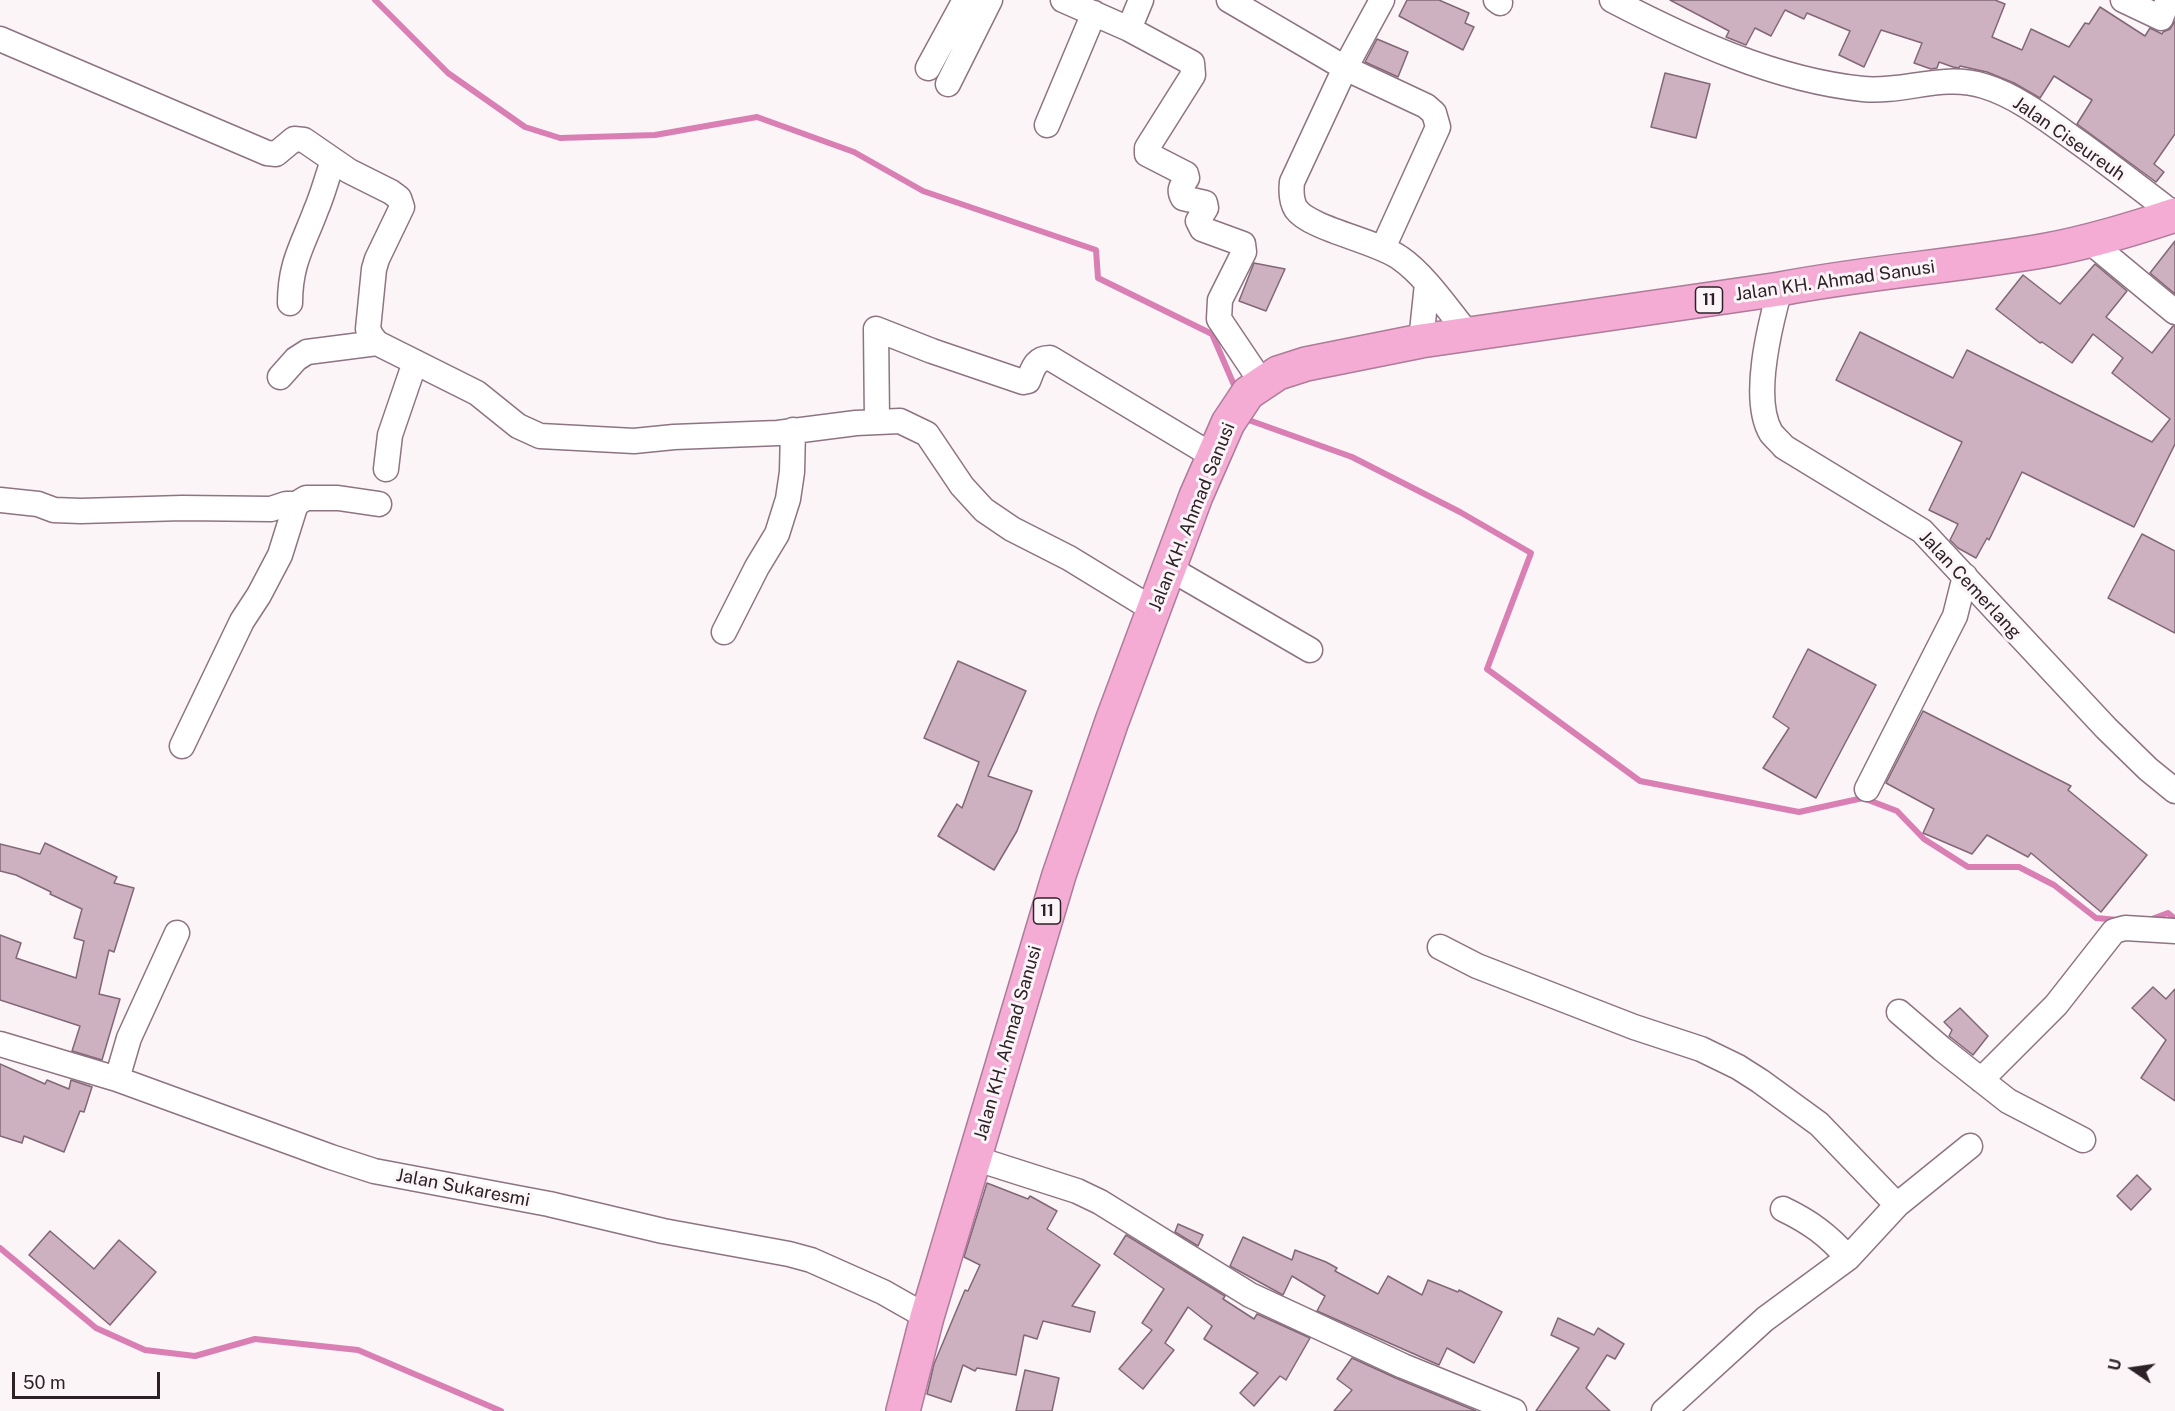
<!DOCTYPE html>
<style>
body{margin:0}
#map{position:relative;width:2175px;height:1411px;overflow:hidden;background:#fbf5f8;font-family:"Public Sans",sans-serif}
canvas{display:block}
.north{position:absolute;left:2103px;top:1339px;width:60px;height:60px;-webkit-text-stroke:4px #fbf5f8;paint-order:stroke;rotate:283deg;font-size:16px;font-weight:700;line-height:24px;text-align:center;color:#2c2127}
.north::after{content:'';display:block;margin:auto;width:21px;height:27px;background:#2c2127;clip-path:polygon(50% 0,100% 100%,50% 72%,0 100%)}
.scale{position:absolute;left:12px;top:1372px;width:148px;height:27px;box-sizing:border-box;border:3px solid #2c2127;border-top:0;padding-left:8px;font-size:18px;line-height:21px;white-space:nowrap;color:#2c2127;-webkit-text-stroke:4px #fbf5f8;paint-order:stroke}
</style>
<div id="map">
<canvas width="2175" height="1411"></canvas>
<div class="north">U</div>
<div class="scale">50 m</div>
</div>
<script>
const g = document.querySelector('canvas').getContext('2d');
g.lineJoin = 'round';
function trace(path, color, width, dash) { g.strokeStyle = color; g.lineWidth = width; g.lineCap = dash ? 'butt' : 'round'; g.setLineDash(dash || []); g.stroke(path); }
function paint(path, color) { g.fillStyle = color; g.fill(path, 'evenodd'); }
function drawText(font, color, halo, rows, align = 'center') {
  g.font = font + ' "Public Sans",sans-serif'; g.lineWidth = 6; g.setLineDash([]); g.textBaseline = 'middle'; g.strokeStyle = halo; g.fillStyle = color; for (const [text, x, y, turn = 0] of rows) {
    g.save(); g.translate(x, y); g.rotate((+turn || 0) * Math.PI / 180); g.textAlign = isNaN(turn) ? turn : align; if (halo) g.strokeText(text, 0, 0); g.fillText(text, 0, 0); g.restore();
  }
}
trace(new Path2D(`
 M375,0L448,73L525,127L560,138L655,135L757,117L854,152L923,191L1096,250L1098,278L1212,334L1237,392
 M1243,418L1352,457L1460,512L1531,553L1487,669L1640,781L1799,812L1863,798L1897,811L1924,839L1968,867H2019L2054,885L2096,918L2118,920
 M2149,920L2168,913L2175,919
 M0,1248L96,1328L145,1350L195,1356L255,1339L358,1350L501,1411`), '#d97fb4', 6);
const building = new Path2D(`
 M1407,0H1439L1469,13L1465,23L1474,27L1463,50L1399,16Z
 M1670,0H1995L2005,4L1992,37L2022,50L2031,29L2069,47L2085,23L2089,24L2100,7L2145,36L2150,28L2162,34L2163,32L2170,29L2175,21V134L2154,164L2164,172L2156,182L2077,124L2092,100L2054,76L2040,98L2014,83L1987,72L1960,66L1959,68L1953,67L1939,62L1937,68L1931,69L1914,63L1922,43L1881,30L1864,67L1839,55L1850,31L1807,13L1804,19L1785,10L1771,36L1755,28L1746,45L1726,37L1729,31Z
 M1377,39L1408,52L1398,77L1365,62Z
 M1665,73L1710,84L1696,138L1651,127Z
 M2175,241V294L2150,273Z
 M1254,263L1285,269L1266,311L1239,301Z
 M2095,264L2127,291L2106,317L2152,353L2173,326H2175V444L2134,527L2022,472L1989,540L1987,538L1976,558L1958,548L1950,540L1958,524L1929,510L1962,442L1836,380L1860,332L1953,378L1967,350L2152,442L2170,419L2112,373L2123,358L2093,334L2072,363L2042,342L2040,343L1996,309L2023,275L2060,304Z
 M2142,534L2175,551V633L2108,598Z
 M1808,649L1876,685L1816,798L1763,768L1789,728L1773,717Z
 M958,661L1026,691L988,776L1032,791L1017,831L994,870L938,836L957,804L962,808L979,762L924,738Z
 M1923,711L2071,786L2068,790L2147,855L2101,912L2031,853L2028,857L1987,835L1972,854L1923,833L1934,809L1886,783Z
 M45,843L117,877L114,883L134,888L114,952L109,950L99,994L120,999L102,1060L72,1051L80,1026L0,1000V935L21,943L16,958L76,978L84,941L74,938L82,909L50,894L51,892L16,875L0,871V844L40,854Z
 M2153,987L2166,999L2175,989V1101L2141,1078L2166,1040L2132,1008Z
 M1960,1008L1988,1036L1973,1055L1949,1036L1952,1030L1944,1022Z
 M0,1064L45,1084L47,1080L69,1089L71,1080L92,1087L84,1112L80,1111L64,1152L24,1136L22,1143L0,1136Z
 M2137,1175L2151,1189L2131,1210L2117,1196Z
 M987,1183L1028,1199L1030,1196L1057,1211L1047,1229L1100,1265L1072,1306L1095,1312L1090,1332L1043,1321L1037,1339L1024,1335L1016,1375L977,1368L975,1371L963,1365L951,1402L927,1394L934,1364L965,1290L968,1291L980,1265L964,1257Z
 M1178,1224L1203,1235L1198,1246L1175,1232Z
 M50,1231L94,1269L119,1240L156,1272L110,1325L29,1255Z
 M1126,1235L1225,1296L1223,1299L1254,1319L1257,1314L1310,1338L1286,1380L1280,1376L1254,1406L1240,1393L1258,1373L1204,1339L1212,1326L1188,1307L1165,1343L1174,1350L1143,1389L1119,1369L1152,1330L1142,1323L1164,1289L1114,1254Z
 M1243,1237L1292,1260L1295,1250L1326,1262L1337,1268L1335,1271L1378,1294L1388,1276L1422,1295L1428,1280L1458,1292L1459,1290L1502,1312L1474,1363L1447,1348L1439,1365L1317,1311L1325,1296L1292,1276L1283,1295L1230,1266Z
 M1558,1318L1594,1335L1598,1328L1624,1344L1615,1359L1607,1355L1586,1388L1610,1411H1536L1579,1348L1551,1335Z
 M1352,1358L1398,1379L1476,1411H1334L1352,1390L1337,1379Z
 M1025,1370L1059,1378L1052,1411H1016Z`);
paint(building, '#ceb1c1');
trace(building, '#826776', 1.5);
const minor = new Path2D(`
 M1063,0L1129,29L1192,63L1193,75L1147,148V154L1186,174L1187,178C1182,186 1178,189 1183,198L1205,203L1206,208L1198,221L1202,229L1243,244L1244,252L1220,300L1219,319L1262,383
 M1229,0L1345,68L1426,106L1434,113L1438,127L1383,248
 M1382,0L1345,68L1292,182C1291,191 1291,201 1296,209C1310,229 1377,241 1400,258C1425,275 1449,311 1468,334
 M1496,0L1500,3
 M1612,0C1689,40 1775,80 1863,89C1904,93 1943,73 1984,86C2017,96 2046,119 2074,139C2108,163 2141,189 2175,215
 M2123,0L2161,18L2168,0
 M1129,29L1141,0
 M0,39L267,153L276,154L294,139L304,140L349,171L391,192L399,198L402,207L377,259L374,269L368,329L372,337L377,343L477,393L518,426L540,436L634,441L674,437L778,433L856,423L900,421L927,434L962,486L984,510L1012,529L1069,558L1154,610
 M928,68L965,0
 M948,84L990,0
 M1047,125L1094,13
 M2088,240L2175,312
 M1780,289C1770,325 1751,399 1771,433C1775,438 1780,442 1784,447L1922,531L2106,728L2148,769L2175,791
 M290,303C290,263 303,245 316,210C323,194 327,177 333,161
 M1421,341L1427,284
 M280,377L296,359L307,352L377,343
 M877,421L876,329L932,351L1023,382L1028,381C1033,369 1035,358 1050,358L1213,456
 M386,469L390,435L415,362
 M0,500L38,504L54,510L81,511L182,508L271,509L286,504H296L306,498H338L379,504
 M1169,568L1310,650
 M724,632L757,567L777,534L788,499L792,472L793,430
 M182,746L242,621L259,595L280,555L296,504
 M1867,789L1955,616L1965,576
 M1440,947L1477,966L1634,1027L1701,1049L1738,1067L1760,1081L1819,1124L1897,1205L1848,1258L1765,1319L1664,1411
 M1899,1012L1942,1049L2008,1101L2083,1140
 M0,1044L117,1079L331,1157L374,1171L549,1204L663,1231L789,1254L811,1260L883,1292L927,1317
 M117,1079L129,1038L177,933
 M1981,1080L2056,1005L2114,931L2125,928L2175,931
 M974,1158L1077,1191L1100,1202L1250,1295L1403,1366L1514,1411
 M1897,1205L1970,1146
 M1783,1209C1810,1222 1828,1235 1848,1258`);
const highway = new Path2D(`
 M903,1411L927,1317L1059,875L1112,721L1196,496L1228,423L1248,393L1278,373L1306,364L1421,341L1780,289C1868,272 1958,266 2047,250C2090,242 2133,229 2175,215`);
trace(minor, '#8e7382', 27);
trace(highway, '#ae7b98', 36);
trace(minor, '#fff', 24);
trace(highway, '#f4acd5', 33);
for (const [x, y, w] of [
 [1709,300,27],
 [1047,911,27]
]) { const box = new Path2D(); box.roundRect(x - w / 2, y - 13, w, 26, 4.5); g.fillStyle = '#fbf5f8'; g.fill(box); trace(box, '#2c2127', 1.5); }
drawText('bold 16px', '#2c2127', null, [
 ["11",1709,300],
 ["11",1047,911]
]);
drawText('18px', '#2c2127', '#fbf5f8', [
 ["Jalan Ciseureuh",2069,139,35],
 ["Jalan KH. Ahmad Sanusi",1835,281,-8],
 ["Jalan KH. Ahmad Sanusi",1192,517,-68],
 ["Jalan Cemerlang",1970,585,47],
 ["Jalan KH. Ahmad Sanusi",1008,1043,-74],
 ["Jalan Sukaresmi",463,1188,11]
]);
</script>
